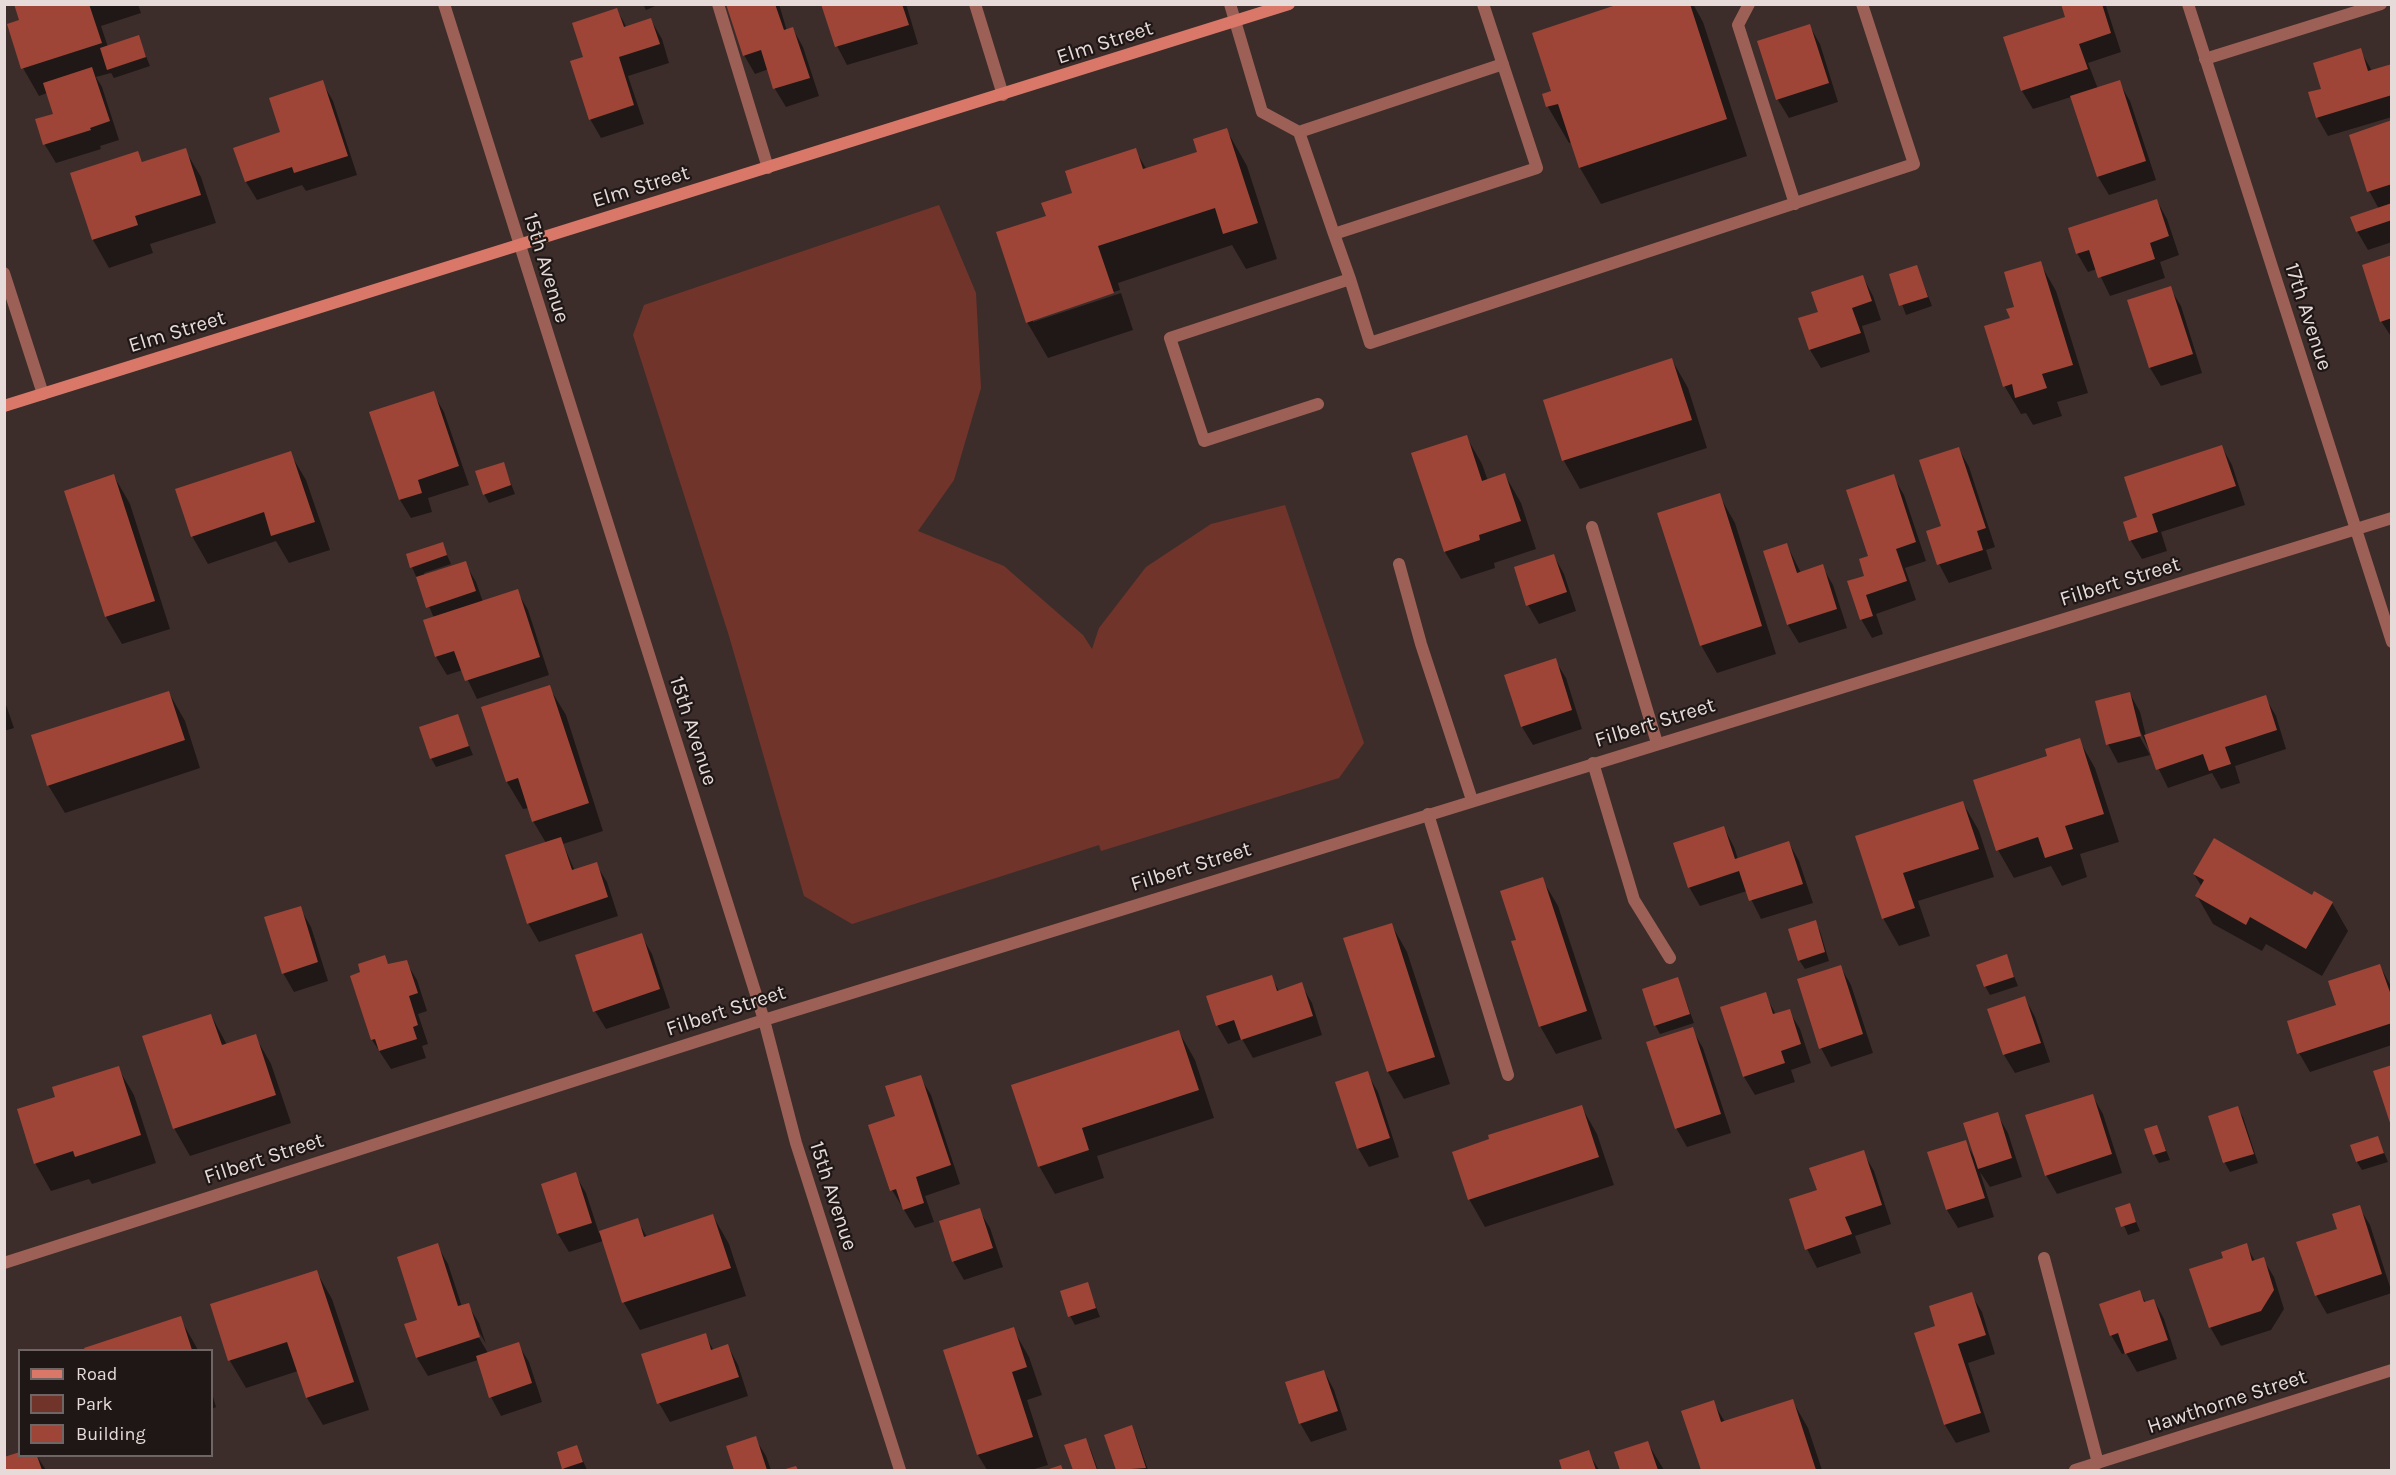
<!DOCTYPE html>
<style>
body{margin:0}
#map{position:relative;width:2396px;height:1475px;overflow:hidden;background:#3d2d2a;font-family:Karla,sans-serif}
canvas{display:block}
.frame{position:absolute;inset:0;border:6px solid #e6dbd9;pointer-events:none}
.legend{position:absolute;left:18px;top:1349px;width:195px;height:108px;box-sizing:border-box;background:#1e1716;border:2px solid #6e6564;margin:0;padding:8px 10px;list-style:none;font-size:18px;color:#e6dbd9}
.legend li{display:flex;align-items:center;gap:12px;height:30px}
.legend b{width:30px;border:2px solid #6e6564}
</style>
<div id="map">
<canvas width="2396" height="1475"></canvas>
<div class="frame"></div>
<ul class="legend">
<li><b style="height:8px;background:#d97869"></b>Road</li>
<li><b style="height:16px;background:#71342b"></b>Park</li>
<li><b style="height:16px;background:#9f4538"></b>Building</li>
</ul>
</div>
<script>
const g = document.querySelector('canvas').getContext('2d');
g.lineJoin = 'round';
function paint(path, color) { g.fillStyle = color; g.fill(path, 'evenodd'); }
function trace(path, color, width, dash) { g.strokeStyle = color; g.lineWidth = width; g.lineCap = dash ? 'butt' : 'round'; g.setLineDash(dash || []); g.stroke(path); }
function drawText(font, color, halo, rows, align = 'center') {
  g.font = font + ' Karla,sans-serif'; g.lineWidth = 4.5; g.setLineDash([]); g.textBaseline = 'middle'; g.strokeStyle = halo; g.fillStyle = color; for (const [text, x, y, turn = 0] of rows) {
    g.save(); g.translate(x, y); g.rotate((+turn || 0) * Math.PI / 180); g.textAlign = isNaN(turn) ? turn : align; if (halo) g.strokeText(text, 0, 0); g.fillText(text, 0, 0); g.restore();
  }
}
paint(new Path2D(`
 M939,205L976,293L981,388L954,480L918,531L1004,566L1083,635L1092,649L1099,628L1146,567L1211,524L1285,505L1364,743L1339,778L1101,851L1099,845L852,924L804,896L729,636L633,335L644,305Z`), '#71342b');
paint(new Path2D(`
 M16,4H138L141,13L101,26L108,47L138,37L150,66L114,78L111,73L96,77L102,87L119,140L100,146L101,149L56,163L45,145L37,120L54,115L47,93L39,96L23,68L21,21Z
 M643,4H660L646,10Z
 M727,4H779L787,31L793,29L803,47L819,96L786,107L775,89L769,69L755,74L744,55Z
 M823,4H906L918,44L847,65L837,46Z
 M1624,4H1693L1703,22L1747,156L1601,204L1580,168L1572,142L1569,143L1548,107L1544,95L1553,92Z
 M2063,4L2106,6L2121,52L2088,63L2098,89L2119,82L2130,101L2156,180L2109,195L2098,177L2071,97L2033,109L2022,91L2005,38L2067,18Z
 M617,10L627,28L651,20L662,39L669,63L628,76L644,124L601,138L590,119Z
 M1809,25L1820,44L1838,102L1789,118L1778,100L1759,42Z
 M2360,50L2372,71L2392,65V117L2328,136L2317,117L2323,90Z
 M322,82L333,101L357,175L306,191L302,185L257,200L246,182Z
 M2392,122V242L2368,250L2357,231L2379,209L2369,191Z
 M1226,129L1247,166L1277,259L1246,269L1232,245L1118,283L1120,290L1033,319V322L1121,293L1133,330L1048,358L1027,322L1048,216L1074,194L1135,150L1147,170L1199,153Z
 M185,150L201,177L216,223L150,244L153,253L109,268L93,240L72,174L138,153L143,163Z
 M2157,201L2167,219L2179,255L2160,262L2165,278L2110,296L2097,269L2088,272L2077,253Z
 M2392,257V338L2381,321Z
 M2040,263L2056,291L2088,393L2057,402L2062,416L2033,425L2026,413L2021,414L2005,387L1986,327L2011,319Z
 M1917,267L1932,306L1906,315L1891,275Z
 M1863,277L1873,296L1881,320L1862,326L1870,352L1821,368L1810,350L1800,319L1820,313Z
 M2170,288L2181,306L2202,373L2161,386L2150,368Z
 M1672,360L1688,388L1707,448L1580,489L1564,461L1545,401Z
 M433,393L444,412L469,485L428,498L432,512L411,518L400,500L371,413Z
 M1466,436L1482,464L1488,481L1505,475L1521,503L1536,549L1494,563L1495,568L1461,579L1445,552Z
 M2222,447L2232,465L2245,505L2161,532L2167,551L2142,559L2131,541L2125,523L2139,518Z
 M1959,449L1969,467L1995,547L1986,550L1992,569L1949,583L1939,564L1943,527Z
 M290,453L306,480L330,550L289,563L276,541L208,564L192,536Z
 M503,463L515,494L489,503L484,494Z
 M114,476L130,504L170,629L122,644L106,617Z
 M1893,476L1904,495L1926,561L1905,568L1916,600L1876,614L1883,634L1872,638L1861,619L1866,577Z
 M1719,495L1735,523L1776,654L1717,673L1701,645Z
 M442,544L451,564L424,573L425,576L465,563L476,582L483,602L517,591L528,610L549,675L477,699L463,670L447,675L436,657L425,621L434,618L412,567Z
 M1787,545L1801,573L1822,566L1833,585L1847,628L1799,643L1788,625Z
 M1554,556L1564,574L1576,611L1539,624L1528,605Z
 M1555,660L1566,678L1582,729L1533,745L1522,727Z
 M549,687L566,715L603,831L563,844L575,871L596,864L607,882L618,916L539,942L528,923L546,843L533,821L529,808L523,809L507,782Z
 M169,693L185,721L200,768L65,813L48,785Z
 M2130,694L2140,712L2146,736L2265,697L2276,716L2286,749L2235,766L2240,783L2221,789L2212,773L2168,788L2139,729L2136,730L2150,755L2118,763L2108,744Z
 M4,699L14,728L4,731Z
 M457,716L473,755L436,767L431,758Z
 M2079,740L2095,768L2119,842L2080,854L2087,877L2062,886L2051,866L2014,878L1998,850L2049,757Z
 M1963,803L1979,831L1994,877L1918,901L1930,936L1899,946L1883,918L1857,837Z
 M1724,828L1734,847L1738,859L1789,843L1799,861L1813,903L1761,919L1747,891L1700,906L1689,887Z
 M2194,874L2313,897L2332,903L2348,931L2322,976L2266,944L2262,951L2213,924L2197,896L2202,887Z
 M1542,879L1558,906L1602,1039L1556,1054L1540,1026L1518,941Z
 M300,908L311,927L328,981L294,992L283,973Z
 M1815,922L1820,931L1829,961L1805,969L1799,960Z
 M1391,924L1407,952L1450,1084L1404,1099L1388,1072Z
 M641,935L652,954L670,1008L606,1029L595,1011Z
 M2006,956L2018,986L1990,995L1985,986Z
 M384,957L389,966L406,962L417,980L427,1011L418,1014L428,1044L422,1046L426,1058L391,1069L372,1040L362,973Z
 M1840,966L1851,985L1873,1053L1831,1067L1821,1048Z
 M2380,966L2392,988V1045L2310,1072L2299,1053L2338,1006Z
 M1271,977L1279,991L1301,984L1312,1003L1322,1035L1253,1058L1242,1039L1228,1044L1217,1025Z
 M1678,979L1694,1023L1660,1034L1655,1025Z
 M1765,994L1776,1015L1789,1011L1800,1029L1811,1063L1791,1070L1795,1082L1755,1095L1744,1077L1721,1008Z
 M2025,998L2035,1017L2050,1062L2015,1073L2004,1055Z
 M211,1015L227,1045L255,1036L271,1064L291,1123L190,1156L174,1128Z
 M1692,1029L1703,1048L1731,1133L1687,1147L1676,1128Z
 M1179,1032L1195,1060L1214,1118L1097,1156L1104,1178L1055,1194L1039,1166Z
 M118,1068L134,1095L156,1163L92,1184L89,1179L51,1191L35,1163L57,1098Z
 M1367,1073L1378,1092L1399,1157L1369,1167L1358,1148Z
 M920,1077L931,1095L960,1184L925,1196L934,1222L915,1228L892,1190L897,1117Z
 M2092,1095L2103,1114L2122,1173L2057,1194L2046,1175Z
 M1581,1106L1597,1134L1614,1185L1485,1227L1469,1199Z
 M2237,1108L2243,1117L2258,1163L2230,1172L2225,1163L2210,1117Z
 M1997,1114L2008,1133L2022,1177L1990,1187L1980,1172L1994,1217L1958,1228L1947,1210L1929,1153L1965,1141L1974,1157Z
 M2157,1127L2170,1160L2159,1163L2154,1154Z
 M2378,1138L2388,1162L2362,1170L2357,1162Z
 M1863,1152L1874,1171L1891,1224L1855,1236L1861,1253L1817,1268L1807,1249L1818,1191Z
 M575,1174L586,1193L599,1233L637,1220L647,1237L713,1216L729,1244L746,1296L640,1330L624,1303L603,1241L569,1252L558,1234L542,1185Z
 M2129,1205L2140,1231L2128,1235L2117,1209Z
 M2359,1207L2370,1225L2392,1293L2327,1314L2316,1295L2339,1229Z
 M979,1210L990,1228L1003,1267L964,1280L953,1261Z
 M437,1245L448,1264L462,1307L468,1305L479,1323L486,1344L478,1330L475,1331L488,1353L518,1344L529,1362L542,1402L501,1416L491,1397L478,1360L428,1376L417,1358L419,1321Z
 M2246,1245L2255,1261L2263,1259L2274,1277L2284,1309L2271,1330L2221,1346L2210,1327L2225,1259Z
 M316,1271L332,1299L369,1410L323,1425L307,1398L298,1371L246,1388L230,1361L212,1305Z
 M1087,1284L1100,1317L1075,1325L1070,1316Z
 M2140,1292L2146,1303L2154,1300L2164,1319L2177,1359L2137,1372L2126,1353L2122,1354L2111,1335Z
 M1971,1294L1982,1312L1995,1354L1968,1363L1990,1432L1956,1443L1945,1425L1916,1334L1937,1327Z
 M180,1318L198,1350H87L86,1349Z
 M1013,1329L1029,1357L1042,1395L1027,1400L1048,1465L1031,1470H987L978,1455L945,1351Z
 M705,1335L714,1351L728,1346L738,1365L748,1396L670,1422L659,1403Z
 M1324,1371L1334,1390L1347,1430L1311,1442L1300,1423Z
 M212,1393L216,1407L212,1409Z
 M1792,1400L1808,1428L1822,1470H1702L1683,1412L1713,1402L1725,1422Z
 M1131,1427L1136,1436L1148,1470H1118L1106,1435Z
 M755,1438L766,1456L771,1470H735L728,1447Z
 M1085,1439L1090,1448L1098,1470H1074L1066,1446Z
 M1647,1442L1664,1470H1621L1616,1453Z
 M577,1447L587,1470H565L564,1468Z
 M1588,1452L1599,1470H1564L1561,1461Z
 M20,1456H37L46,1470H4V1458Z`), '#0007');
paint(new Path2D(`
 M14,4H89L102,43L21,69L7,24L19,20Z
 M726,4H775L784,30L793,27L810,78L773,89L761,50L743,56Z
 M821,4H902L909,25L835,47Z
 M1619,4H1690L1727,119L1579,168L1558,104L1546,107L1542,94L1551,91L1532,33Z
 M2061,4H2102L2111,33L2079,44L2088,69L2021,91L2003,37L2065,17Z
 M617,8L624,27L651,18L660,44L619,57L634,105L589,120L570,61L583,57L572,23Z
 M1810,24L1829,83L1776,100L1757,41Z
 M139,35L146,57L107,70L100,48Z
 M2361,48L2368,71L2392,64V95L2316,118L2308,92L2321,89L2313,63Z
 M92,67L110,121L90,128L91,130L43,145L35,119L53,114L43,83Z
 M323,80L348,156L294,173L292,167L245,182L233,148L280,132L269,98Z
 M2120,80L2146,161L2097,177L2070,96Z
 M2392,120V184L2367,192L2349,135Z
 M1227,128L1258,223L1223,234L1215,208L1098,246L1114,293L1026,323L996,232L1046,216L1041,203L1072,193L1065,171L1136,148L1143,169L1197,152L1193,139Z
 M186,148L201,195L135,216L138,225L92,240L70,173L138,151L142,162Z
 M2157,199L2169,236L2150,243L2155,259L2098,278L2089,250L2076,254L2068,228Z
 M2392,203V220L2356,232L2350,217Z
 M2392,255V318L2380,322L2362,265Z
 M2041,261L2073,365L2042,374L2047,388L2015,398L2012,384L2003,387L1984,326L2010,318L2006,309L2014,307L2004,272Z
 M1917,265L1928,297L1899,306L1889,274Z
 M1863,275L1872,301L1852,308L1861,333L1809,350L1798,318L1818,312L1811,292Z
 M2171,286L2193,354L2149,368L2127,300Z
 M1672,358L1692,420L1562,461L1543,400Z
 M434,391L459,466L418,480L422,493L399,500L369,412Z
 M1467,435L1482,481L1505,473L1521,521L1479,535L1480,540L1444,552L1411,453Z
 M2222,445L2236,486L2152,514L2158,532L2129,541L2123,522L2137,517L2124,477Z
 M1959,447L1986,528L1977,531L1983,550L1937,565L1926,531L1941,526L1919,460Z
 M291,451L315,522L271,536L264,512L191,537L175,489Z
 M504,462L511,485L483,495L475,471Z
 M114,474L155,601L105,617L64,491Z
 M1894,474L1916,542L1896,549L1907,581L1866,595L1873,616L1860,620L1847,581L1864,576L1859,559L1868,556L1846,490Z
 M1720,493L1762,626L1700,646L1657,513Z
 M443,542L447,555L410,568L406,554Z
 M1787,543L1797,573L1823,564L1837,609L1787,625L1763,551Z
 M1554,554L1567,592L1526,606L1514,567Z
 M466,561L476,591L426,608L416,577Z
 M518,589L540,657L465,681L454,651L435,657L423,620Z
 M1556,658L1572,710L1521,727L1504,675Z
 M550,685L589,803L532,822L518,778L506,782L481,707Z
 M169,691L185,740L47,786L31,735Z
 M2130,692L2141,736L2106,745L2095,701Z
 M2266,695L2277,730L2225,747L2231,764L2209,771L2203,754L2156,770L2144,735Z
 M458,714L469,746L430,759L419,727Z
 M2080,738L2104,814L2065,826L2073,849L2045,858L2038,837L1996,851L1973,780L2047,756L2045,749Z
 M1963,801L1979,849L1903,873L1915,908L1882,919L1855,836Z
 M1724,826L1735,859L1789,841L1803,884L1749,901L1739,871L1688,888L1673,843Z
 M561,837L572,870L597,862L608,897L527,924L505,855Z
 M2214,838L2312,895L2314,891L2333,902L2306,949L2250,917L2246,925L2195,896L2204,880L2193,874Z
 M1543,877L1587,1011L1539,1027L1511,941L1516,940L1500,891Z
 M301,906L318,962L282,974L264,917Z
 M1816,920L1825,952L1798,961L1788,929Z
 M1392,923L1435,1057L1387,1072L1343,938Z
 M642,933L660,989L593,1012L575,955Z
 M2007,954L2014,977L1984,987L1976,965Z
 M385,955L388,964L407,960L418,993L409,996L418,1025L413,1027L417,1039L379,1051L375,1039L371,1040L350,976L360,972L358,964Z
 M2380,964L2392,998V1023L2297,1054L2287,1021L2336,1005L2328,981Z
 M1841,965L1863,1034L1819,1049L1797,979Z
 M1272,975L1277,991L1302,982L1313,1016L1241,1040L1234,1020L1216,1026L1206,996Z
 M1678,977L1690,1014L1654,1026L1642,989Z
 M1766,992L1773,1014L1790,1009L1801,1044L1781,1051L1785,1063L1743,1077L1720,1007Z
 M2025,996L2041,1043L2003,1055L1987,1009Z
 M211,1014L222,1045L256,1034L276,1095L173,1129L142,1036Z
 M1693,1027L1721,1114L1675,1129L1646,1042Z
 M1179,1030L1199,1090L1082,1128L1089,1150L1038,1167L1011,1085Z
 M2392,1065V1126H2391L2373,1071Z
 M119,1066L141,1135L75,1157L73,1151L34,1164L17,1109L55,1097L52,1087Z
 M1368,1071L1390,1138L1357,1149L1335,1082Z
 M921,1075L951,1165L916,1177L924,1203L903,1210L896,1189L890,1191L868,1125L895,1116L885,1086Z
 M2093,1094L2112,1154L2045,1176L2025,1115Z
 M1582,1105L1599,1157L1468,1200L1452,1152L1489,1139L1488,1135Z
 M2238,1106L2254,1154L2223,1163L2208,1116Z
 M1998,1112L2012,1158L1978,1169L1963,1123Z
 M2157,1125L2166,1151L2153,1155L2144,1129Z
 M2378,1136L2384,1153L2356,1162L2350,1145Z
 M1966,1140L1985,1198L1946,1210L1927,1152Z
 M1864,1150L1882,1205L1845,1217L1852,1234L1805,1250L1789,1199L1817,1190L1809,1168Z
 M576,1172L592,1223L557,1234L541,1184Z
 M2130,1203L2136,1222L2121,1227L2115,1208Z
 M2360,1205L2382,1274L2315,1296L2296,1242L2337,1229L2332,1214Z
 M980,1208L993,1248L952,1262L939,1221Z
 M713,1214L731,1268L622,1303L599,1231L638,1218L644,1237Z
 M438,1243L458,1306L469,1303L480,1337L416,1358L404,1324L417,1320L397,1257Z
 M2247,1243L2252,1261L2264,1257L2274,1290L2261,1311L2209,1328L2189,1269L2223,1258L2221,1252Z
 M317,1270L354,1382L306,1398L287,1342L228,1361L210,1304Z
 M1088,1282L1096,1308L1068,1317L1060,1291Z
 M2140,1290L2144,1302L2154,1299L2168,1340L2125,1354L2118,1333L2110,1336L2099,1304Z
 M1972,1292L1986,1335L1958,1344L1981,1413L1944,1425L1914,1333L1935,1326L1929,1306Z
 M181,1316L192,1350H85L84,1348Z
 M1014,1327L1027,1367L1012,1372L1033,1437L977,1455L943,1350Z
 M706,1333L711,1350L728,1344L739,1377L657,1404L641,1354Z
 M519,1342L532,1383L489,1398L476,1356Z
 M1324,1370L1338,1411L1299,1424L1285,1382Z
 M1793,1399L1816,1470H1701L1681,1411L1714,1400L1721,1422Z
 M1132,1425L1146,1468L1116,1470L1104,1435Z
 M756,1436L767,1470H734L726,1446Z
 M1086,1438L1097,1470H1073L1064,1445Z
 M1648,1441L1658,1470H1620L1614,1452Z
 M577,1445L583,1462L562,1469L557,1452Z
 M1589,1450L1596,1470H1562L1559,1460Z
 M20,1452V1456H37L42,1470H4V1457Z
 M1061,1465L1063,1470H1046Z
 M796,1466L798,1470H782Z`), '#9f4538');
trace(new Path2D(`
 M718,4L768,168
 M1230,4L1262,112L1299,132
 M1749,4L1738,25L1795,204
 M2205,59L2381,4
 M1334,234L1299,132L1503,64
 M1350,279L1370,343L1914,164L1862,4
 M1318,404L1204,441L1170,338L1350,279L1334,234L1537,168L1483,4
 M1399,564L1421,644L1472,800
 M1593,763L1634,900L1670,958
 M1428,814L1508,1075
 M2044,1258L2098,1463`), '#9d6056', 12);
trace(new Path2D(`
 M444,4L764,1020L796,1143L900,1470
 M975,4L1003,95
 M2188,4L2392,642
 M4,273L43,394
 M1592,527L1657,743
 M4,1263L764,1020L2392,518
 M2075,1470L2392,1370`), '#9d6056', 12);
trace(new Path2D(`
 M4,406L1289,4`), '#d97869', 12);
drawText('21px', '#e6dbd9', '#1e1716', [
 ["Elm Street",1105,43,-18],
 ["Elm Street",641,187,-17],
 ["15th Avenue",546,268,73],
 ["17th Avenue",2308,317,72],
 ["Elm Street",177,332,-17],
 ["Filbert Street",2120,582,-17],
 ["Filbert Street",1655,723,-17],
 ["15th Avenue",693,731,72],
 ["Filbert Street",1191,867,-17],
 ["Filbert Street",726,1011,-18],
 ["Filbert Street",264,1159,-18],
 ["15th Avenue",833,1196,72],
 ["Hawthorne Street",2227,1402,-18]
]);
</script>
